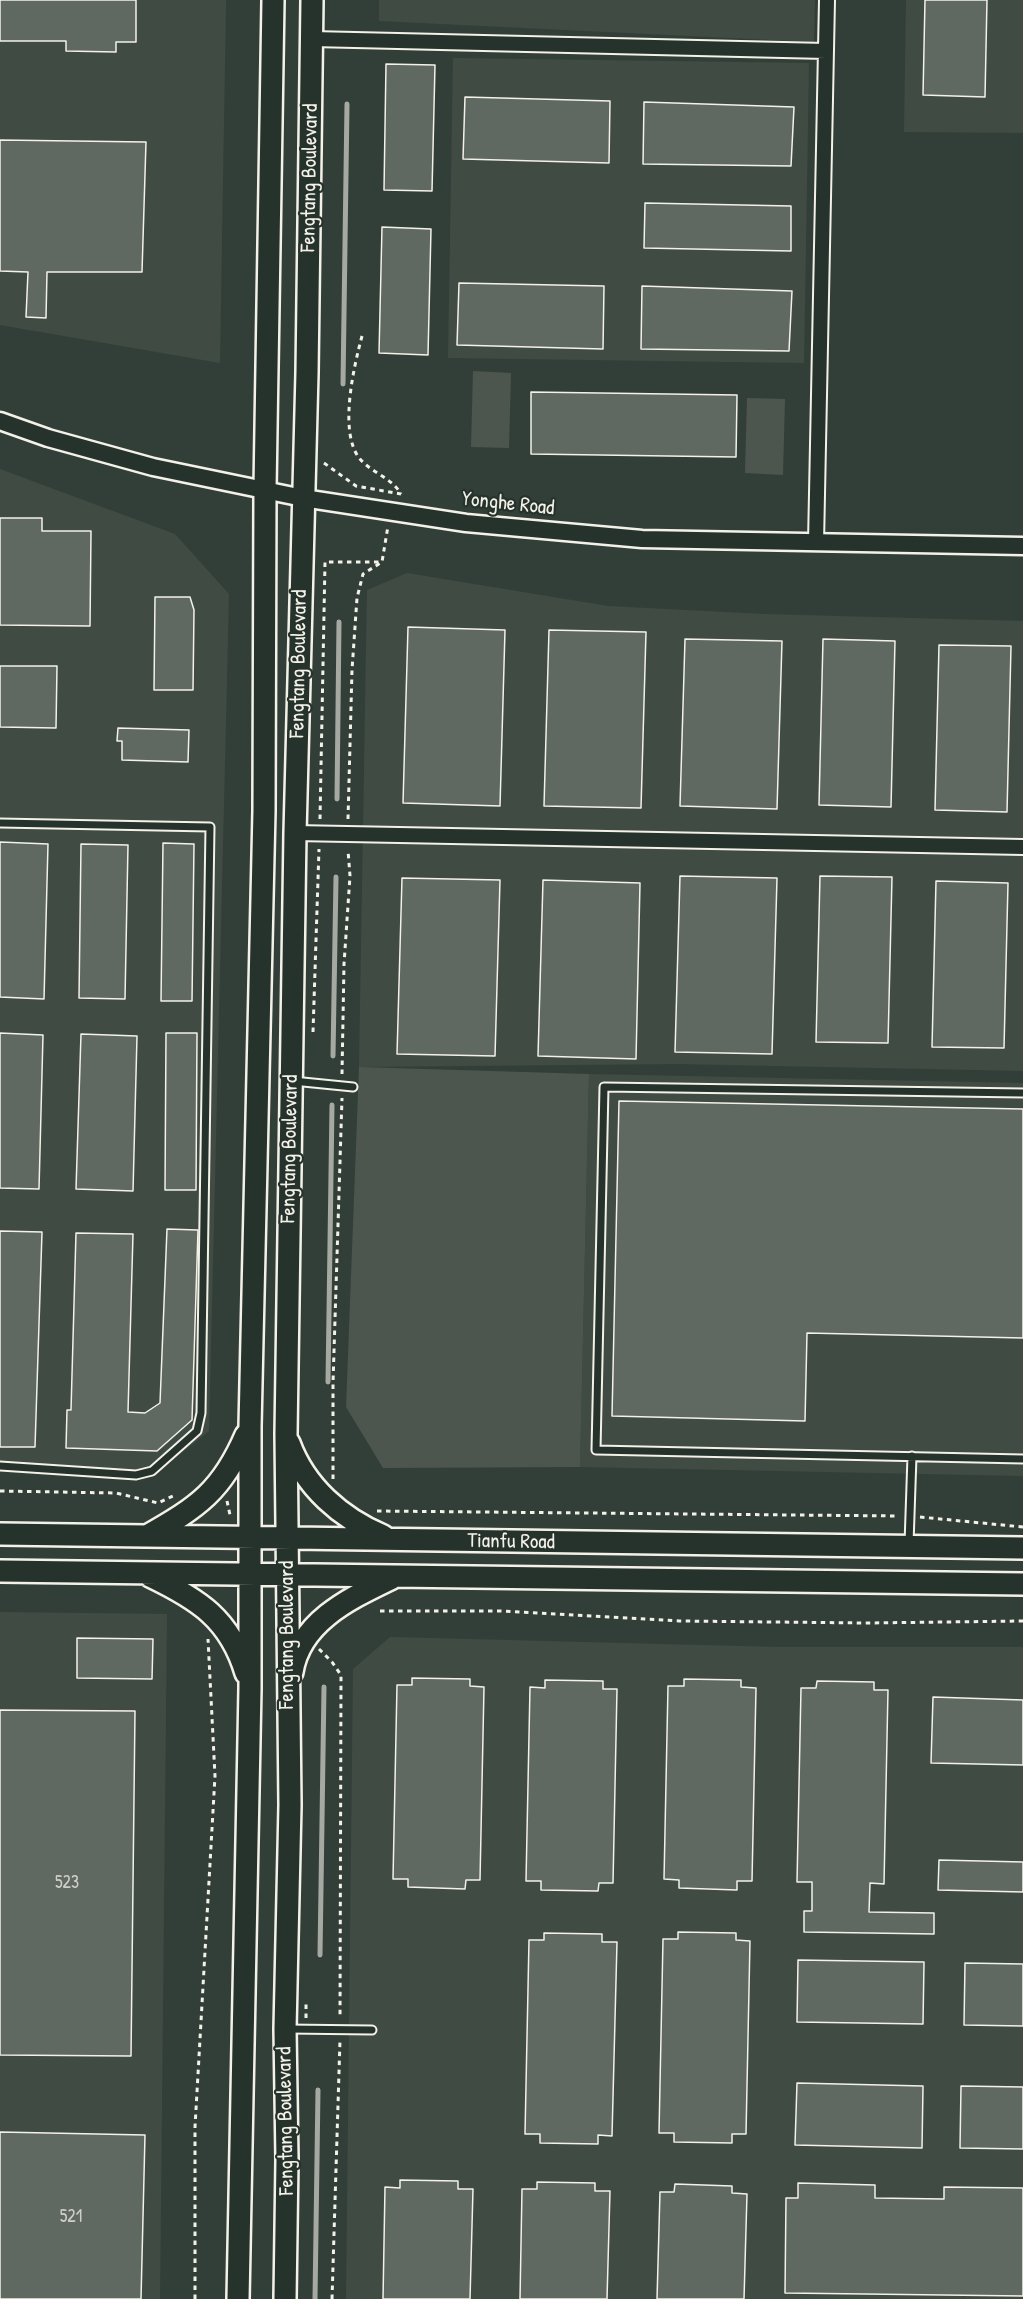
<!DOCTYPE html>
<style>
body{margin:0}
canvas{display:block;background:#323e38}
</style>
<canvas width="1023" height="2299"></canvas>
<script>
const g = document.querySelector('canvas').getContext('2d');
g.lineJoin = 'round';
function paint(path, color) { g.fillStyle = color; g.fill(path, 'evenodd'); }
function trace(path, color, width, dash) { g.strokeStyle = color; g.lineWidth = width; g.lineCap = dash ? 'butt' : 'round'; g.setLineDash(dash || []); g.stroke(path); }
function drawText(font, color, halo, rows, align = 'center') {
  g.font = font + ' "Patrick Hand",sans-serif'; g.lineWidth = 4.5; g.setLineDash([]); g.textBaseline = 'middle'; g.strokeStyle = halo; g.fillStyle = color; for (const [text, x, y, turn = 0] of rows) {
    g.save(); g.translate(x, y); g.rotate((+turn || 0) * Math.PI / 180); g.textAlign = isNaN(turn) ? turn : align; if (halo) g.strokeText(text, 0, 0); g.fillText(text, 0, 0); g.restore();
  }
}
paint(new Path2D(`
 M0,0H226L220,363L0,325Z
 M379,0H815L814,42L379,21Z
 M906,0H1023V133L904,132Z
 M453,58L809,63L804,363L448,358Z
 M0,469L175,534L229,594L209,1431L154,1475L0,1471Z
 M407,573L608,606L764,614L1023,621V1071L679,1064L359,1067L367,590Z
 M589,1074L1023,1083V1476L580,1467Z
 M0,1612L167,1614L160,2299H0Z
 M390,1637L778,1647H1023V2299H346L353,1669Z`), '#404b44');
paint(new Path2D(`
 M473,371L511,373L509,448L471,447Z
 M747,398L785,399L783,475L745,473Z
 M359,1067L589,1074L580,1467L383,1468L346,1407Z`), '#4c564f');
trace(new Path2D(`
 M343,384L347,104
 M337,799L339,622
 M333,1056L336,877
 M328,1382L332,1105
 M320,1955L324,1687
 M315,2299L318,2090`), '#a6a9a1', 5);
const building = new Path2D(`
 M0,0H136V42H116V52L66,51V41H0Z
 M925,0H987L985,97L923,95Z
 M386,64L435,65L432,191L384,190Z
 M465,97L610,101L609,163L463,159Z
 M644,102L794,107L791,166L643,164Z
 M0,140L146,142L142,272H47L46,318L26,317L28,272L0,271Z
 M645,203L791,206V251L644,248Z
 M382,227L431,229L428,355L379,353Z
 M459,283L604,286L603,349L457,345Z
 M642,286L792,291L789,351L641,349Z
 M531,392L737,395L736,457L531,454Z
 M0,518H42V531H91L90,626L0,625Z
 M155,597H190L194,610L193,690H154Z
 M408,627L505,630L500,806L403,803Z
 M549,630L646,632L641,808L544,806Z
 M685,639L782,641L777,809L680,806Z
 M823,639L895,641L891,807L819,805Z
 M939,645L1011,646L1007,812L935,810Z
 M0,666H57L56,728L0,727Z
 M118,728L189,730L188,762L122,760V741H117Z
 M0,842L48,844L44,999L0,997Z
 M163,843L194,844L192,1001H161Z
 M81,844L128,845L125,999L79,998Z
 M680,876L777,878L772,1054L675,1052Z
 M820,876L892,877L888,1043L816,1042Z
 M402,878L500,880L495,1056L397,1054Z
 M543,880L640,883L636,1059L538,1056Z
 M936,881L1008,883L1004,1048L932,1047Z
 M0,1033L43,1035L39,1189L0,1188Z
 M166,1033H197L196,1190H165Z
 M81,1034L137,1036L133,1191L76,1189Z
 M619,1101L1023,1109V1338L807,1333L805,1421L612,1416Z
 M167,1229L198,1230L192,1420L157,1451L66,1448L67,1410H71L76,1233L133,1234L128,1412L145,1413L160,1403Z
 M0,1231L42,1232L35,1447H0Z
 M77,1638L153,1639L152,1679L77,1678Z
 M412,1678L470,1679V1686L484,1687L480,1880H466L465,1889L408,1887V1879H393L397,1685H412Z
 M684,1679L741,1680V1687L756,1688L752,1881H737V1890L679,1888V1880L664,1879L668,1686H684Z
 M545,1680L603,1681V1689H617L613,1883H599L598,1891L541,1890V1881H526L530,1687L545,1688Z
 M817,1681L874,1682V1690H888L884,1884L870,1883L869,1912L934,1913V1934L804,1932V1911H812V1882H797L801,1688H816Z
 M933,1697L1023,1700V1765L931,1763Z
 M0,1710L135,1711L131,2056L0,2055Z
 M939,1860L1023,1862V1892L938,1890Z
 M678,1932L736,1933V1940L750,1941L746,2134H732V2143L674,2142V2133H659L663,1939H678Z
 M544,1933L602,1934V1942H617L612,2136L598,2135V2144L540,2143V2134H525L529,1940H544Z
 M798,1960L924,1962L923,2024L797,2022Z
 M965,1963L1023,1964V2026L964,2025Z
 M797,2083L923,2086L922,2148L795,2145Z
 M961,2086L1023,2087V2149L960,2148Z
 M0,2132L145,2135L141,2299H0Z
 M400,2180L458,2181V2189H473L470,2299H383L385,2187L400,2188Z
 M537,2182L595,2183V2191H610L607,2299H520L522,2189H537Z
 M798,2183L875,2185V2198L944,2199V2187L1023,2188V2296L785,2293L786,2198H798Z
 M675,2184L732,2186V2193L747,2194L744,2299H657L660,2192H674Z`);
paint(building, '#5f6861');
trace(building, '#f4f1e8', 1.5);
const service = new Path2D(`
 M0,823L210,827L201,1413L197,1431L152,1471L136,1475L0,1466
 M293,1081L353,1087
 M1023,1093L604,1087L596,1450L1023,1459
 M909,1544L912,1456
 M287,2029L372,2030`);
const minor = new Path2D(`
 M312,39L826,51
 M816,543L827,0
 M295,833L1023,847`);
const tertiary = new Path2D(`
 M0,421L48,438L153,467L303,498L466,523L642,539L1023,546`);
const primary = new Path2D(`
 M289,1443C305,1487 341,1518 383,1536
 M0,1534L1023,1548
 M147,1536C198,1507 222,1491 246,1435
 M0,1571L1023,1584
 M150,1576C198,1599 230,1619 246,1673
 M292,1672C300,1621 351,1598 392,1578
 M238,2299L250,1688V1426L264,811L265,489L273,0
 M285,2299L287,2160L285,2029L290,1805L286,1434L295,833L307,373L312,0`);
trace(service, '#f4f1e8', 11);
trace(minor, '#f4f1e8', 18);
trace(tertiary, '#f4f1e8', 21);
trace(primary, '#f4f1e8', 26);
trace(new Path2D(`
 M362,336C354,366 338,433 360,459C372,473 392,478 401,494
 M324,463L356,486L401,494
 M320,819L325,562H380
 M348,819L352,670L357,598L363,574L382,562L388,526
 M313,1032L319,849
 M342,1074L344,964L350,876L348,850
 M333,1479V1383L342,1098
 M0,1491L116,1493L158,1503L175,1495
 M227,1501L230,1515
 M377,1511L899,1516
 M920,1517L1023,1527
 M380,1611H501L679,1621L867,1623L1023,1621
 M319,1649L332,1662L341,1675L340,2018
 M306,2018V2004
 M195,2299V2127L215,1776L208,1639
 M332,2299L340,2040`), '#f4f1e8', 3, [4.5, 4.5]);
trace(service, '#26332d', 7);
trace(minor, '#26332d', 14);
trace(tertiary, '#26332d', 16);
trace(primary, '#26332d', 21);
drawText('18px', '#cfcfc6', null, [
 ["523",67,1883],
 ["521",71,2217]
]);
drawText('21px', '#f4f1e8', '#26332d', [
 ["Fengtang Boulevard",310,178,-89],
 ["Yonghe Road",508,504,6],
 ["Fengtang Boulevard",299,664,-89],
 ["Fengtang Boulevard",290,1149,-89],
 ["Tianfu Road",511,1542,1],
 ["Fengtang Boulevard",287,1635,-90],
 ["Fengtang Boulevard",286,2121,-91]
]);
</script>
